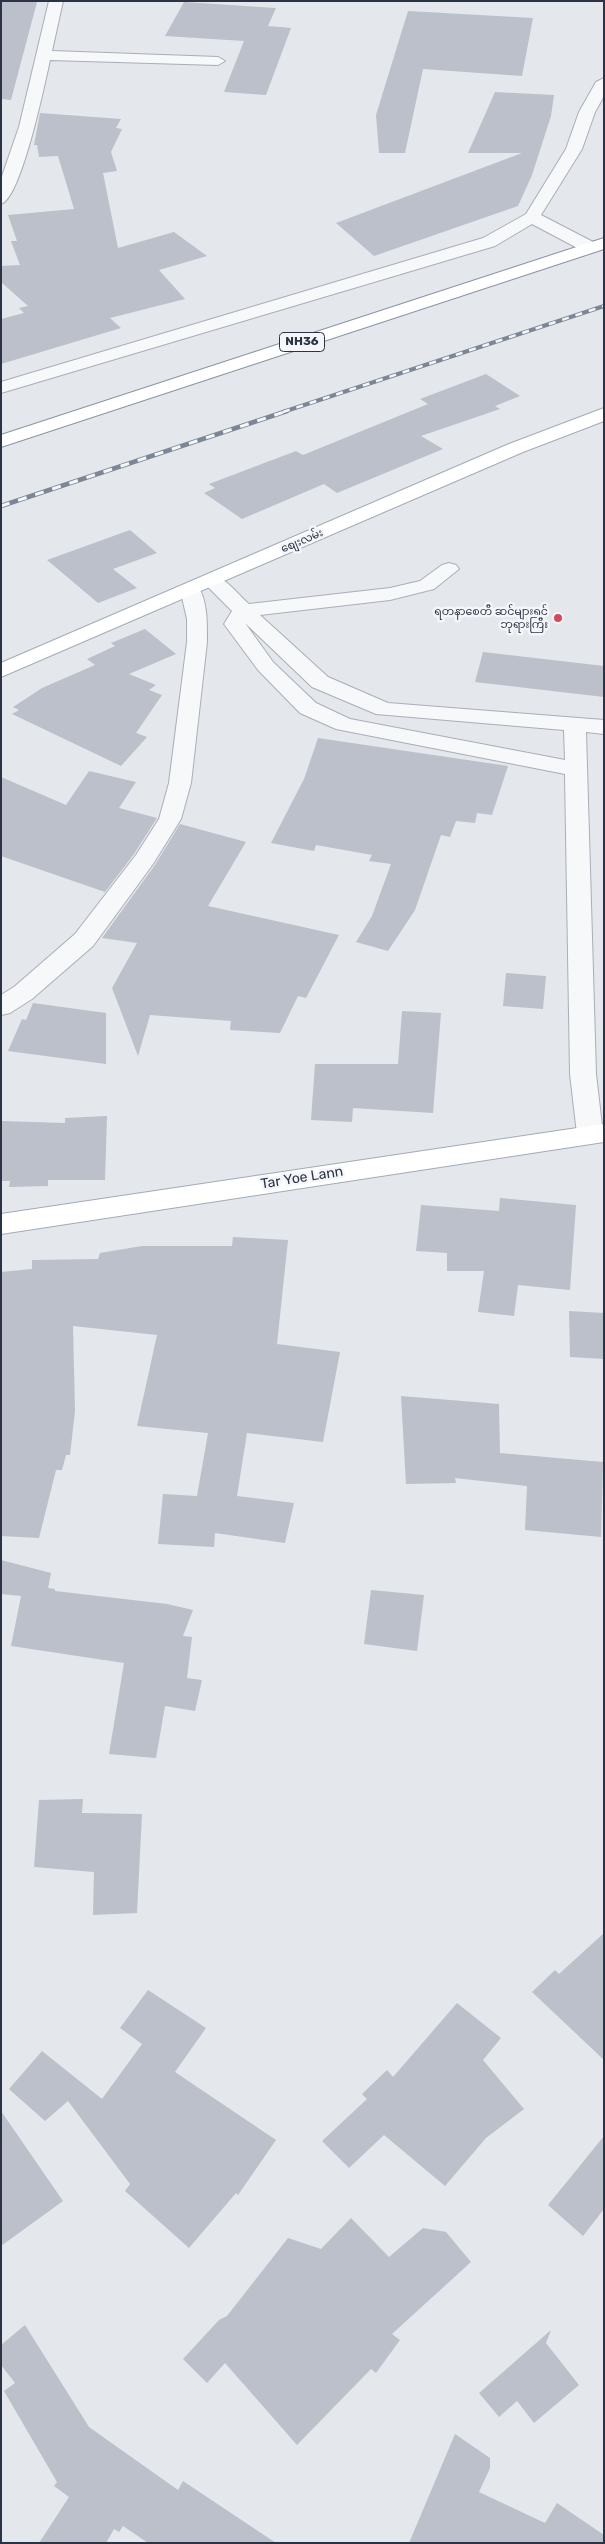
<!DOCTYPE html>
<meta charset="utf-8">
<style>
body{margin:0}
#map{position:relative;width:605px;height:2544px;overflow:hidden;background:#e4e7ec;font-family:Rubik,sans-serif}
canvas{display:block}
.frame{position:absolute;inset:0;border:2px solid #2b3445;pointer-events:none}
</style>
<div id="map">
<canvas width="605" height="2544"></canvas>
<div class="frame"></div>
</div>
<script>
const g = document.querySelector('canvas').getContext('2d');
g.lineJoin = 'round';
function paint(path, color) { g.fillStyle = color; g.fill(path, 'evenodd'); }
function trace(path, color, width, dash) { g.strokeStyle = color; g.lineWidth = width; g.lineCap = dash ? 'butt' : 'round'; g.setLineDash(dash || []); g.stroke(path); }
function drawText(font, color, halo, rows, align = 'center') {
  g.font = font + ' Rubik,"Noto Sans Myanmar",sans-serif'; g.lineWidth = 5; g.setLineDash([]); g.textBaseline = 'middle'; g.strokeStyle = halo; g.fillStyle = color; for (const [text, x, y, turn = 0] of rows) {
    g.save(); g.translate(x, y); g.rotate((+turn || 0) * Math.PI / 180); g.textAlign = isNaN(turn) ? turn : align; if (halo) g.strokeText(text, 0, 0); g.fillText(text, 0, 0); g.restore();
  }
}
paint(new Path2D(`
 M1,2H37L11,100L1,99Z
 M184,2L276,8L268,26L291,28L266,95L224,92L244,41L165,36Z
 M408,11L533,18L522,76L423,69L405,153H379L376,115Z
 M495,92L554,95L551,116L532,175L518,206L374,256L336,223L522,153H468Z
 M40,113L121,119L116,128L122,129L111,152L117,171L103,173L118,248L174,232L207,256L159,270L185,299L110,318L121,328L1,364V319L24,313L19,308L28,306L1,282V266L20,265L11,241H17L8,215L74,209L58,156L39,157L37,145H34Z
 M486,374L520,396L495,406L500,409L421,436L443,449L337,493L324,484L242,519L204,493L215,488L209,484L296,451L303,455L428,404L420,399Z
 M130,530L157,553L113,569L137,588L98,603L47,560Z
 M145,629L176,654L129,674L156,685L149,690L162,695L136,733L147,737L121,766L12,714L19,710L13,707L42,688L95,665L87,659L115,646L111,643Z
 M483,652L604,666V697L475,682Z
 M318,738L508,766L492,815L477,813L475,823L456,821L450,837L441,835L415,910L388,951L356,942L372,916L391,864L369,861L372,855L316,845L314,851L271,843L304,779Z
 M89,771L136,782L119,808L157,818L134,854L105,892L1,856V777L66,805Z
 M180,824L246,842L208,906L339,935L306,998L298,996L280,1033L230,1030L231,1021L150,1015L138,1056L112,988L137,943L102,938L155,865Z
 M506,973L546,976L543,1009L503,1006Z
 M33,1003L106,1013V1064L8,1051L22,1019L26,1020Z
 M402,1011L441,1013L433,1113L353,1108L352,1122L311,1120L315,1064H398Z
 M107,1116L105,1180H48V1186L9,1187L10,1181H1V1121L65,1123V1118Z
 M500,1198L576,1205L570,1290L518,1285L514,1316L478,1312L484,1271H447V1253L416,1251L421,1205L499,1211Z
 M233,1237L288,1240L277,1344L340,1352L323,1442L247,1433L237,1496L294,1503L285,1543L215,1533L214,1547L158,1544L163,1494L197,1496L208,1433L137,1426L157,1335L73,1326L75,1411L70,1455H66L62,1470H56L39,1538L1,1536V1272L32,1269V1260L98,1259L100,1253L142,1246H232Z
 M569,1311L604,1313V1359L570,1357Z
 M401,1396L499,1404L500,1453L603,1462L601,1537L525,1530L527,1486L455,1478L456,1483L406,1484Z
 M1,1560L51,1573L48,1588L55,1589V1591L167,1604L193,1610L183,1636L192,1637L187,1678L202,1680L195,1711L165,1706L156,1758L109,1754L124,1663L11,1646L21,1596L1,1594Z
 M371,1590L424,1595L417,1651L364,1644Z
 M83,1799L82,1813L142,1814L137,1913L93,1915L94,1872L34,1867L39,1800Z
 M604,1933V2060L532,1992L555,1970L559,1974Z
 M148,1990L206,2028L175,2072L276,2140L238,2195L236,2193L189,2248L125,2191L130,2184L68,2101L45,2121L9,2089L42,2051L102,2099L142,2044L120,2028Z
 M457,2003L501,2038L483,2060L524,2109L486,2138L445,2186L384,2135L349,2168L322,2141L367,2099L362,2094L387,2070L393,2077Z
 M1,2111L63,2201L1,2246Z
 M604,2136V2209L583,2236L548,2205Z
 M351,2218L389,2257L423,2228L446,2232L471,2262L392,2334L400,2340L376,2373L371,2369L297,2445L225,2363L207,2383L183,2359L219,2320L227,2316L288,2238L321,2249Z
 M25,2325L89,2427L178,2490L183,2481L276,2543H148L123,2526L119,2532L114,2529L106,2543H39L69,2497L54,2486L57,2482L4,2391L15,2383L1,2365V2345Z
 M551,2330L546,2343L579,2385L534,2423L517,2401L499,2417L479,2393Z
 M455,2434L490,2458V2468L479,2492L545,2523L557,2503L604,2535V2543H409Z`), '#bbc0ca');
const minor = new Path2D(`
 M49,1H63L52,51L218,57L225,61L218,65L50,60C45,83 21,199 1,204V179L19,127Z
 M604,78V96L595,112L582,149L541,215L595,243L597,247L595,251H583L532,224L495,246L1,393V382L483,238L526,214L566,149L579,112L596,82Z
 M449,563L456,565L459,569L434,589L390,600L260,615L328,677L388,703L604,720V734L586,732L596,1074L603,1134L599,1140L590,1143L581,1140L577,1134L570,1074L565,774L336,729L300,713L258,670L224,624L232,611L201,580L204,576C222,571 236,593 249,604L390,588L420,581L442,565ZM245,623L312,687L376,714L564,730L565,760L350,719L316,703L273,662Z
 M190,583L197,585C208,600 207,624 207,642L191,783L181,819L153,864L93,946L32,999L10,1013L1,1015V995L14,987L75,934L136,855L159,819L169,783L187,642V619L180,589L183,585Z`);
const major = new Path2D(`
 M604,408V421L523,452L1,677V663L509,444Z
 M604,1124V1142L1,1234V1214Z`);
const highway = new Path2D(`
 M604,238V249L1,447V435Z`);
trace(minor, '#a9aeb7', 2);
trace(major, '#a3abb8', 2);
trace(highway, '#8b94a3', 2);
paint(minor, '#f7f8fa');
paint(major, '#fff');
paint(highway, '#fff');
const railFar1 = new Path2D(`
 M283,412L604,306`);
const rail = new Path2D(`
 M1,506L287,411`);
trace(railFar1, '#7d8696', 4);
trace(rail, '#7d8696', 4.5);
trace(railFar1, '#f4f6f9', 2.5, [7]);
trace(rail, '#f4f6f9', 3, [9]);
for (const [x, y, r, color] of [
 [558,618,5,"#d1495b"]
]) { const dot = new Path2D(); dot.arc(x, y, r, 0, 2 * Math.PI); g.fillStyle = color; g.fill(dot); trace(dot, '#f4f6f9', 2); }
drawText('11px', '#2b3445', '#f4f6f9', [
 ["စျေးလမ်း",302,541,-23]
]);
drawText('11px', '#2b3445', '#f4f6f9', [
 ["ရတနာစေတီ ဆင်များရှင်",548,612],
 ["ဘုရားကြီး",548,625]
], 'right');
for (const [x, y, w] of [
 [302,342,45]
]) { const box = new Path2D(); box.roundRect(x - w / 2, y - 9.5, w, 19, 4); g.fillStyle = '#f4f6f9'; g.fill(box); trace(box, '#2b3445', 1); }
drawText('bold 12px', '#2b3445', null, [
 ["NH36",302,342]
]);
drawText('14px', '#2b3445', '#f4f6f9', [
 ["Tar Yoe Lann",302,1178,-9]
]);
</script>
